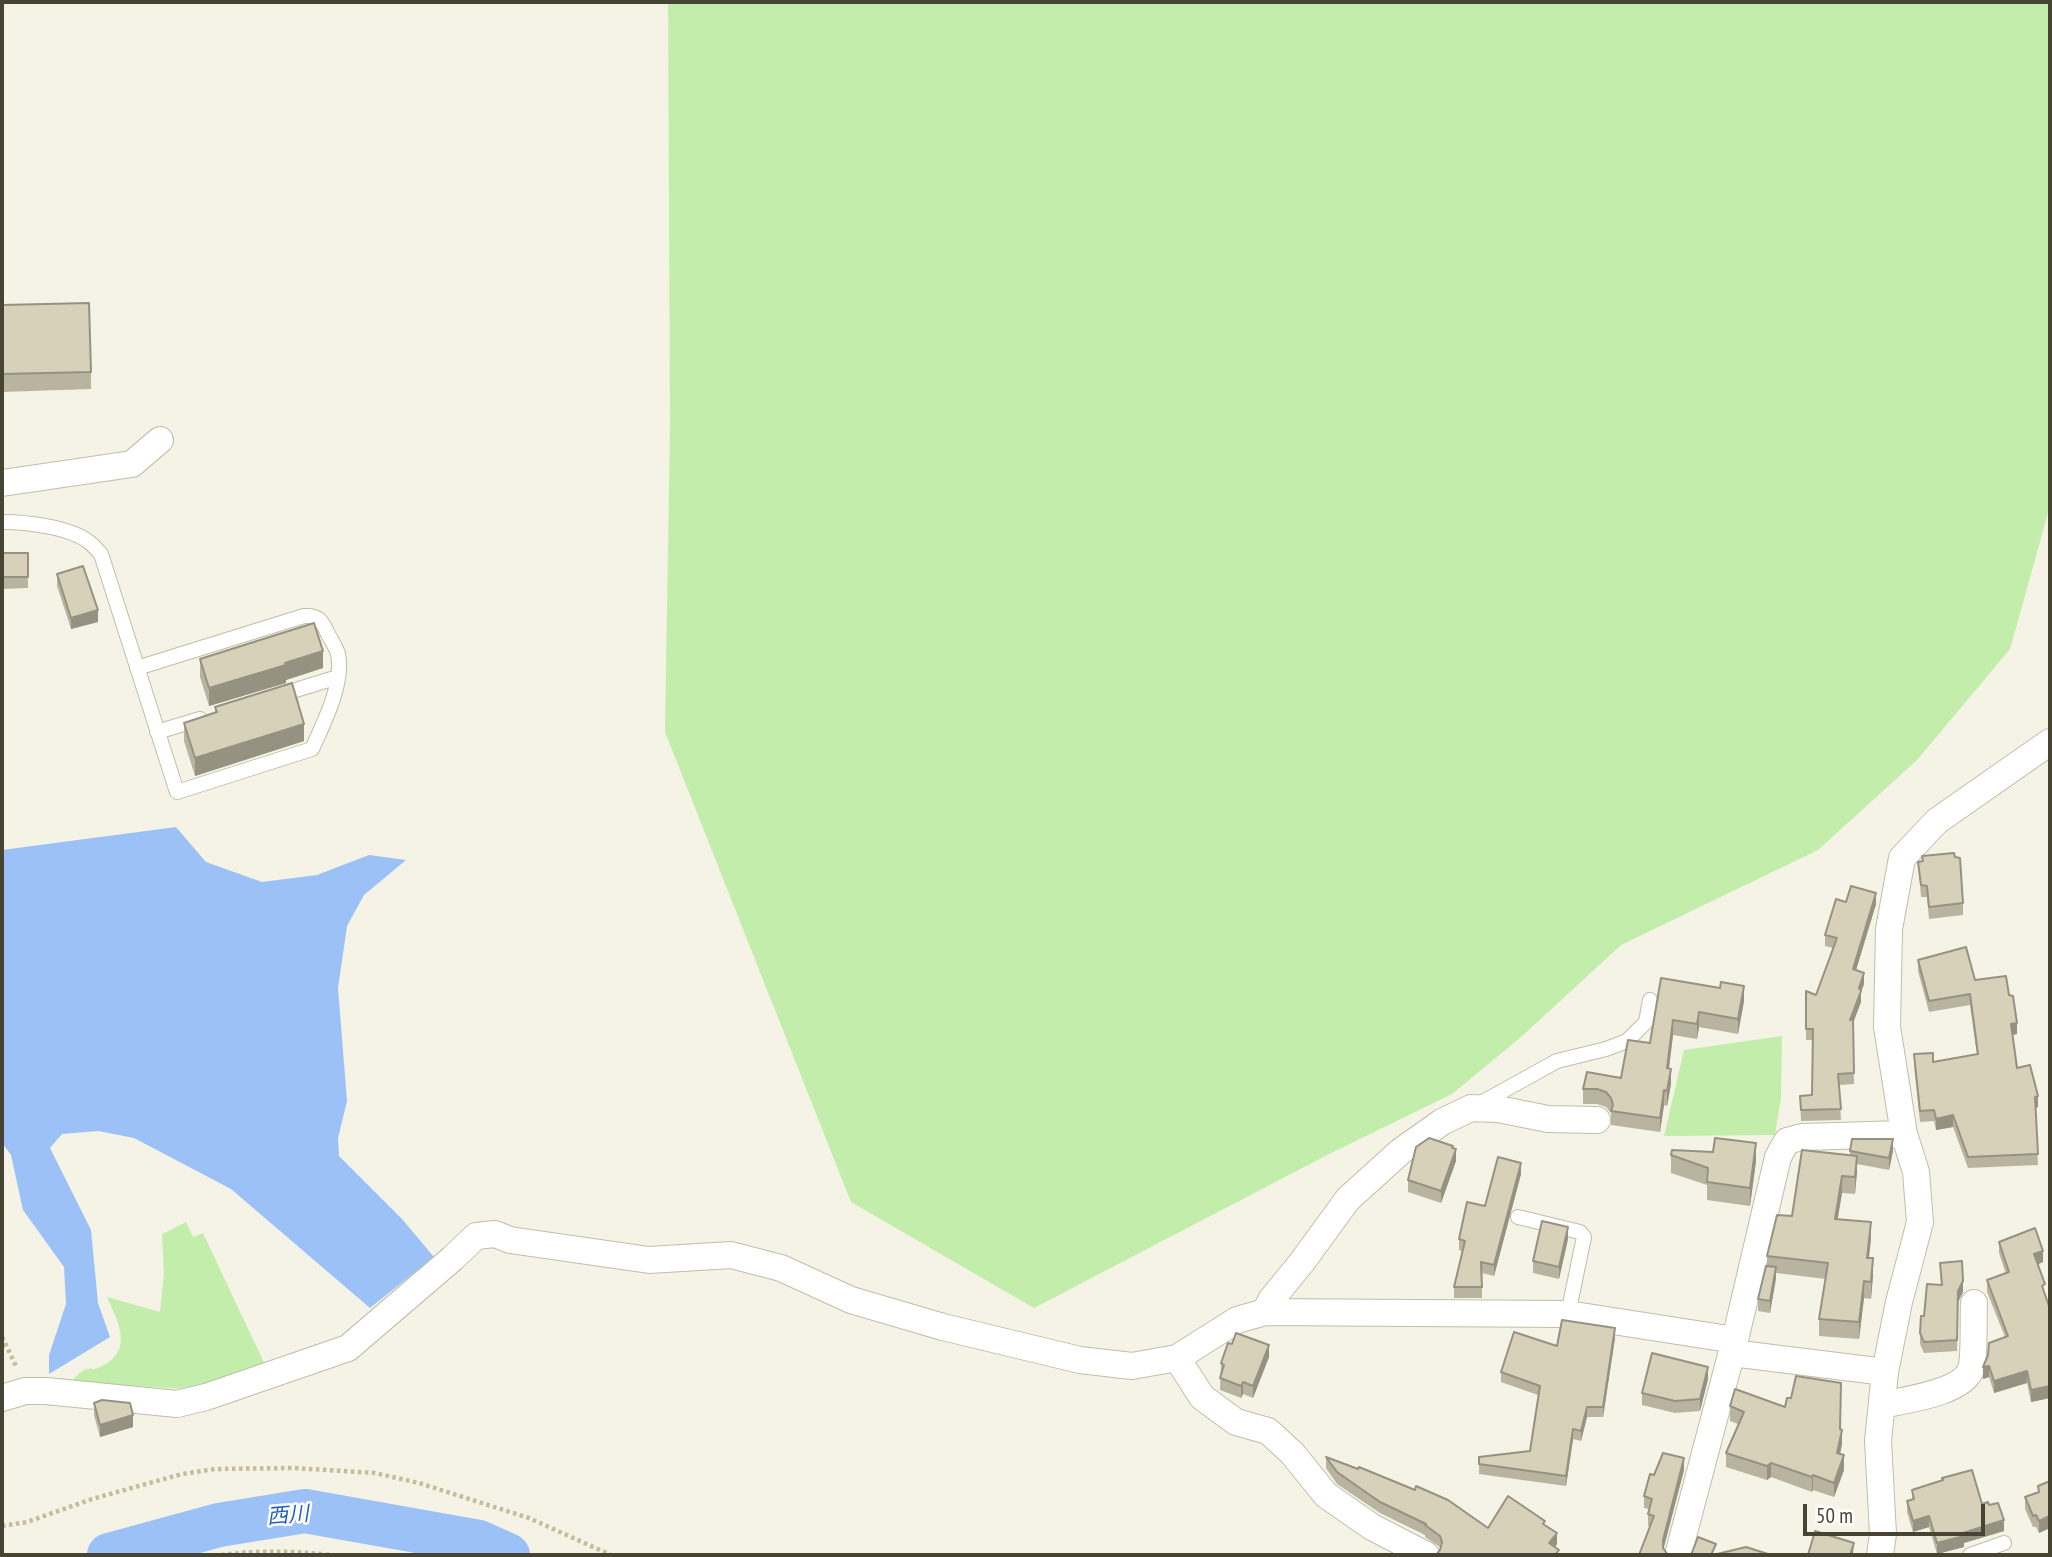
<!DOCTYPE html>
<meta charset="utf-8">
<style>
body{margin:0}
#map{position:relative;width:2052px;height:1557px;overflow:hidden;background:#f5f3e6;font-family:"PT Sans Narrow",sans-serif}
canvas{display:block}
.frame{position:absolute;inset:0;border:4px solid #484434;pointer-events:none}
.scale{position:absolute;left:1803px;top:1504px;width:182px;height:32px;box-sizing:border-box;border:4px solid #484434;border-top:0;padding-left:9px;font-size:21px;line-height:24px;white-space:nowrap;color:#484434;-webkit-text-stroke:5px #fff;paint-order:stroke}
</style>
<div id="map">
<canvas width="2052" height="1557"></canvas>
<div class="frame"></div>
<div class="scale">50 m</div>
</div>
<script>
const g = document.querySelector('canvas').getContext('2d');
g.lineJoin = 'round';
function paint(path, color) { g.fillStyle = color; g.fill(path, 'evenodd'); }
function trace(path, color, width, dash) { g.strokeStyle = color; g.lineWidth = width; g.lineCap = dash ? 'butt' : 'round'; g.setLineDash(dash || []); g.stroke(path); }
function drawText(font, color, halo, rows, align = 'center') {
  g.font = font + ' "PT Sans Narrow","Noto Sans JP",sans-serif'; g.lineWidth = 5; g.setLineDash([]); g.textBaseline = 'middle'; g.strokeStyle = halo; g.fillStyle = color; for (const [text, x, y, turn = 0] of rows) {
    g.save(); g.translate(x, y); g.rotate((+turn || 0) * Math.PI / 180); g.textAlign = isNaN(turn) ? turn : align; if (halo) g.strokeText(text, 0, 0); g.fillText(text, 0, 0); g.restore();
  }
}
paint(new Path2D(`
 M668,2H2050V506L2010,649L1917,760L1818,850L1621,945L1521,1037L1452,1094L1329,1154L1034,1308L851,1202L665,732L670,424Z
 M1782,1036L1781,1098L1775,1135L1664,1136L1684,1050Z
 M186,1222L193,1237L203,1233L266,1367L188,1389L70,1383C75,1378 80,1371 87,1369C95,1367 90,1371 98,1368C135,1352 119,1324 107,1297L160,1312L164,1274L162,1234Z`), '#c2edaa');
paint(new Path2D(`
 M176,827L206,862L262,882L317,875L369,855L406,860L364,895L347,926L338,988L347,1101L338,1138L339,1156L402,1219L434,1257L370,1308L231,1189L134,1138L98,1131L62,1134L50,1148L91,1230L98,1303L110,1337L49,1374V1355L66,1304L64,1267L23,1210L11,1155L2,1143V850Z`), '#9cc1f7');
trace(new Path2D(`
 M109,1555L219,1525L305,1511L479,1542L508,1555`), '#9cc1f7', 44);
const lane = new Path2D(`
 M2,522C26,522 70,527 89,542C93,545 97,550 101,554L177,792L312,749C324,722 344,684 338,654C336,647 331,640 328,634C322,621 319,615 304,616L137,668
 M276,696L338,677
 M157,732L200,719
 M1481,1103L1557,1061L1606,1049L1627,1041L1646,1022L1650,1000
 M1518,1217L1580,1232L1584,1237L1568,1314
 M1970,1555L2004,1543`);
const street = new Path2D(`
 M2,483L132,464L160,440
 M1265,1312L1271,1300L1302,1262L1348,1199L1401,1151L1442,1122L1471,1108L1498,1109L1548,1119L1597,1120
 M1732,1353L1885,1372
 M1177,1358L1202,1397L1236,1422L1268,1431L1292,1453L1326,1495L1372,1527L1426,1555
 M2,1398L25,1391H46L177,1404L206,1397L348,1348L453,1258L476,1236L495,1234L510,1240L649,1260L731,1255L781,1268L851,1300L943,1327L1080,1360L1132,1366L1177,1358L1237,1320L1265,1312L1568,1314L1735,1340
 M1882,1405C1904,1400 1963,1393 1971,1369C1975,1357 1973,1318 1974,1303
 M1678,1555L1735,1340L1778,1157L1787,1141L1802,1137L1904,1134
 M1880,1555L1883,1534L1878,1441L1885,1372L1899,1302L1920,1222L1916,1172L1904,1134L1887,1027L1889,929L1902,858L1937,821L2050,742`);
trace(lane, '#c1bda7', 16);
trace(street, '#c1bda7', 28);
trace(new Path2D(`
 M2,1337L17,1368
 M2,1526L27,1522L92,1499L182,1474L215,1469L294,1468L375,1473L419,1483L529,1518L611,1555
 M221,1555C261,1550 292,1551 332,1555`), '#c4bd97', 4.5, [3.5, 3.5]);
trace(lane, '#fff', 14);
trace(street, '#fff', 26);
paint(new Path2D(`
 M2,305L91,372V389L2,392Z
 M2,553H28V588L2,589Z
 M57,574L98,622L71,629L57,586Z
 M200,659L323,668L286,680V683L209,706L200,677Z
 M215,707L304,741L195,776L184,741V723L215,713Z
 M1922,861L1963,903V915L1929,919L1927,897H1921L1918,862Z
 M1846,902L1876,904L1856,970L1864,984L1861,992V1002L1853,1023L1854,1084L1839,1085L1841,1120L1801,1121L1800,1096L1812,1095V1040H1806V991L1816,995L1833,948L1825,946V935Z
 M1918,960L1975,980L2009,995L2017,1034L2013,1035L2017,1068L2038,1107L2036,1108L2038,1165L1968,1168L1953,1127L1936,1130L1934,1121L1920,1122L1914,1065V1054L1933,1062L1977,1055L1970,1005L1929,1012L1918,971Z
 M1661,978L1744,1001L1738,1034L1699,1027L1697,1039L1673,1035L1669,1069L1671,1084L1667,1106L1664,1105L1660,1132L1611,1125V1113L1606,1107L1597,1104H1583V1089L1621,1078L1650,1043Z
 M1453,1148L1456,1161L1441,1203L1408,1192V1180Z
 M1850,1151H1893L1889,1170L1857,1164L1855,1194L1842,1193L1837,1219L1871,1238L1869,1258L1873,1275L1871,1299L1864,1298L1859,1339L1819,1336V1319L1826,1279L1776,1273L1770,1313L1758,1311V1299L1767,1266V1256L1792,1216L1850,1155Z
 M1671,1155L1756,1161L1750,1206L1707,1200V1185L1671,1173Z
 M1521,1174L1494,1276L1482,1273V1298H1454V1287L1462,1251L1459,1250V1239L1485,1206Z
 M1568,1239L1559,1279L1533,1273V1261Z
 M1999,1242L2043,1262L2038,1264L2045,1295L2050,1309V1398L2031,1402L2027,1383L1994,1393L1989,1377L1983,1379V1367L2005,1337L1987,1292V1280L2006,1274L1999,1253Z
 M1940,1263L1963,1292L1958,1302L1957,1351L1924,1353L1920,1344V1333L1924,1316L1941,1284Z
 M1615,1338L1603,1417H1587L1581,1441L1573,1439L1566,1486L1479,1474V1457L1530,1451L1538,1395L1501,1382V1372L1557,1346Z
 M1269,1357L1253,1398L1243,1394L1241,1398L1220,1390L1221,1363Z
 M1708,1379L1700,1411L1675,1413L1642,1405V1393Z
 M94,1403L133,1427L100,1437L94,1415Z
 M1730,1406L1840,1429L1842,1444L1840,1454L1844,1470L1834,1497L1813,1490L1812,1492L1771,1477L1767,1480L1726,1467V1453L1738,1424L1730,1421Z
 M1326,1457L1488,1528L1545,1525L1557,1544L1555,1547L1559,1555L1440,1550V1547L1425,1537V1535L1380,1513L1337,1484L1326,1468Z
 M1684,1470L1663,1549L1639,1555L1650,1526H1648V1514L1649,1509L1644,1508V1496L1654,1475Z
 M2050,1481V1528L2039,1533L2036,1527H2033L2025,1509V1497L2038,1492V1486Z
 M1912,1490L1982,1504L2004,1531L1964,1543V1547L1937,1554L1929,1527L1913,1532L1907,1512V1501L1912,1499Z`), '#b9b4a0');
paint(new Path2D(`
 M98,610V622L71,629V618Z
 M323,651V668L286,680V683L209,706V688Z
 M304,724V741L195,776V758Z
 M1876,893V904L1853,980V969Z
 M1864,973V984L1861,992V1002L1850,1031V1020L1859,988Z
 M1744,986V1001L1738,1034V1019Z
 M1699,1012V1027L1697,1039V1024Z
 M1673,1020V1035L1667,1083V1068Z
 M2017,1023V1034L2011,1035V1024Z
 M1671,1069V1084L1667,1106V1091Z
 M1664,1090V1105L1660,1132V1118Z
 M2038,1096V1107L2035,1108V1097Z
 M1953,1115V1127L1936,1130V1119Z
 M1893,1139V1151L1889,1170V1158Z
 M1756,1143V1161L1750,1206V1188Z
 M1453,1146V1157L1456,1149V1161L1441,1203V1191Z
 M1857,1156V1173L1855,1194V1177Z
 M1521,1163V1174L1494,1276V1265Z
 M1842,1176V1193L1835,1236V1219Z
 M1871,1222V1238L1867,1274V1258Z
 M1568,1227V1239L1559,1279V1267Z
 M2043,1251V1262L2034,1266V1254Z
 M1873,1258V1275L1871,1299V1282Z
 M1776,1267V1279L1770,1313V1301Z
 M1864,1281V1298L1859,1339V1322Z
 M1963,1281V1292L1958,1302L1957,1351L1958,1291Z
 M1615,1328V1338L1603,1417V1407Z
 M1269,1345V1357L1253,1398V1386Z
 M1989,1366V1377L1983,1379V1367Z
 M1708,1367V1379L1700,1411V1399Z
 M2027,1371V1383L1994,1393V1381Z
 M1243,1382V1394L1241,1398V1386Z
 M2050,1386V1398L2031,1402V1390Z
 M1587,1407V1417L1581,1441V1431Z
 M133,1415V1427L100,1437V1425Z
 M1573,1429V1439L1566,1486V1476Z
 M1842,1430V1444L1837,1467V1453Z
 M1844,1455V1470L1834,1497V1483Z
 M1684,1458V1470L1663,1551V1540Z
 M1771,1463V1477L1767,1480V1466Z
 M1813,1475V1490L1812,1492V1477Z
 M1929,1516V1527L1913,1532V1521Z
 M2050,1516V1528L2039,1533V1521Z
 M2004,1520V1531L1964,1543V1547L1937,1554V1543L1963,1533Z
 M1557,1533V1544L1549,1555V1543Z
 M1854,1543L1853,1555H1850Z`), '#969282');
const building = new Path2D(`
 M89,303L91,372L2,374V305Z
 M2,553H28V577H2Z
 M83,566L98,610L71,618L57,574Z
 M314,623L323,651L285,663L286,665L209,688L200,659Z
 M292,683L304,724L195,758L184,723L217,712L215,707Z
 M1954,853L1955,857L1960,858L1963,903L1929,907L1927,886L1921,885L1918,862L1923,861L1922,856Z
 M1851,886L1876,893L1853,969L1864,973L1859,988L1861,991L1850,1020L1853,1019L1854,1073L1838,1074L1841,1109L1801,1110L1800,1096L1812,1095L1813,1029H1806V991L1816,995L1837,938L1825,935L1836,899L1846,902Z
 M1966,947L1975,980L2006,976L2009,995L2013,996L2017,1023L2011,1024L2017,1068L2030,1065L2038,1096L2035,1097L2038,1154L1968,1157L1953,1115L1936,1119L1934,1110L1920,1111L1914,1054L1933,1053V1062L1978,1054L1970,994L1929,1001L1918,960Z
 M1661,978L1720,988L1721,982L1744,986L1738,1019L1699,1012L1697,1024L1673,1020L1667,1068L1671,1069L1667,1091L1664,1090L1660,1118L1611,1111L1613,1105L1611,1098L1606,1092L1597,1089H1583L1587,1072L1621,1078L1628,1040L1650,1043Z
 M1429,1138L1453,1146L1452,1148L1456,1149L1441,1191L1408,1180L1416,1147Z
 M1715,1138L1756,1143L1750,1188L1707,1182L1708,1168L1671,1155L1672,1150L1713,1152Z
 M1852,1139H1893L1889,1158L1850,1151Z
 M1802,1150L1857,1156L1855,1177L1842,1176L1835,1219L1871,1222L1867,1258H1873L1871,1282L1864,1281L1859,1322L1819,1319L1828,1263L1767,1256L1777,1215L1792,1216Z
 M1498,1157L1521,1163L1494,1265L1481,1262L1482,1287H1454L1465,1241L1459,1239L1467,1202L1485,1206Z
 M1542,1221L1568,1227L1559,1267L1533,1261Z
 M2035,1228L2043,1251L2034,1254L2045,1284L2042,1286L2050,1309V1386L2031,1390L2027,1371L1994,1381L1989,1366L1983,1367L1988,1355L1989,1343L2008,1336L1987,1280L2009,1272L1999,1242Z
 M1962,1261L1963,1281L1958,1291L1957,1340L1924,1342L1920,1333L1921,1316H1924L1927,1284L1942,1285L1940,1263Z
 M1766,1266L1776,1267L1770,1301L1758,1299Z
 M1562,1320L1615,1328L1603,1407H1587L1581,1431L1573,1429L1566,1476L1479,1464V1457L1530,1451L1540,1386L1501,1372L1514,1332L1557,1346Z
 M1236,1333L1269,1345L1253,1386L1243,1382L1241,1386L1220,1378L1224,1365L1221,1363L1228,1343L1232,1344Z
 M1652,1353L1708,1367L1700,1399L1675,1401L1642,1393Z
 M1796,1376L1841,1383L1840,1429L1842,1430L1837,1453L1844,1455L1834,1483L1813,1475L1812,1477L1771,1463L1767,1466L1726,1453L1744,1412L1730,1406L1735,1389L1785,1407L1787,1398H1791Z
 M102,1400L130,1403L133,1415L100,1425L94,1403Z
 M1663,1453L1684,1458L1663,1540V1548L1668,1555H1639L1654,1516L1648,1514L1652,1499L1644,1496L1650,1474L1654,1475Z
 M1326,1457L1358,1469L1359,1467L1415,1490L1416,1486L1448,1500L1488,1528L1508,1496L1545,1521L1543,1524L1557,1533L1549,1543L1559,1550L1555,1555H1436L1440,1550L1442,1542L1440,1536L1425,1525L1426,1524L1380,1502L1337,1472Z
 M1972,1470L1982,1504L1988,1502L1989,1505L1998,1503L2004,1520L1963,1533L1964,1536L1937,1543L1929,1516L1913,1521L1907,1501L1914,1499L1912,1490L1943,1480L1942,1478Z
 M2050,1481V1516L2039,1521L2036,1515L2033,1516L2025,1497L2039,1492L2038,1486Z
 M1815,1531L1854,1543L1850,1555H1808Z
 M1698,1537L1716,1544L1711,1555H1691Z
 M1746,1547L1771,1555H1713Z`);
paint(building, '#d7d1ba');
trace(building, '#969282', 2);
drawText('italic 21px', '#225fbf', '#fff', [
 ["西川",288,1516,-5]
]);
</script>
